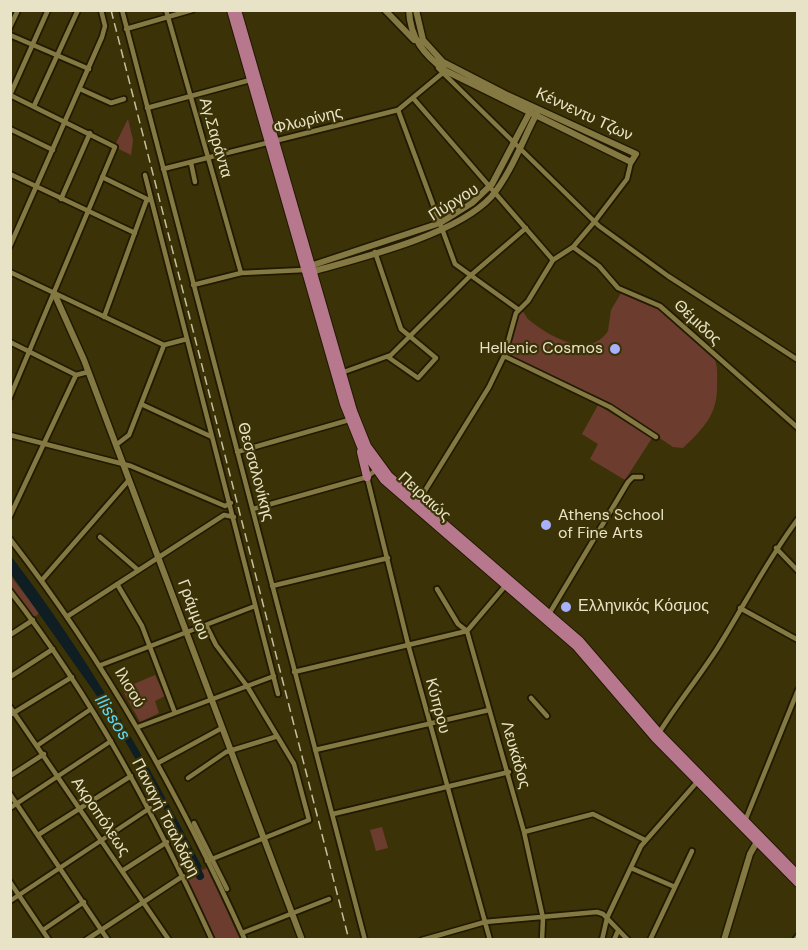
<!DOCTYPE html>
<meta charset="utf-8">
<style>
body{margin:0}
#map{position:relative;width:808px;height:950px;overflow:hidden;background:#3b3307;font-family:"DM Sans",sans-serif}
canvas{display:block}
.frame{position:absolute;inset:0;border:12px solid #e8e3c6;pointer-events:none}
</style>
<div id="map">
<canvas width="808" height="950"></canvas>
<div class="frame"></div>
</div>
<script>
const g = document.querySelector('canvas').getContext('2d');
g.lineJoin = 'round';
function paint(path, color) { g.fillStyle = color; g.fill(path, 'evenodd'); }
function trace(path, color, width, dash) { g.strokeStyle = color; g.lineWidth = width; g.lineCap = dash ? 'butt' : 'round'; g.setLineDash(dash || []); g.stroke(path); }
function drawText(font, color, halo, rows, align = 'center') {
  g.font = font + ' "DM Sans",sans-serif'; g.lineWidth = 4.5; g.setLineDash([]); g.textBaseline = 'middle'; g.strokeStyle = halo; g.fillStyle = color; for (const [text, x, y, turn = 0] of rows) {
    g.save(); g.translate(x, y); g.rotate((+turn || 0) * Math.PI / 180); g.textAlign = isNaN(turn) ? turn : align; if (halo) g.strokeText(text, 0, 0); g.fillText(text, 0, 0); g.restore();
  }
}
paint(new Path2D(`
 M128,119L133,140L131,155L119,149L116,143Z
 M621,293L655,305L715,360C718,368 717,376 717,384C718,414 704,428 683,448L673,447L611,405L513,359L508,351L516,319L521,311C526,313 525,317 529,320C549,336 589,360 608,331L611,310Z
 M598,405L652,438L625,480L590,459L598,444L582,434Z
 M10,575L39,613L34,618L11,589Z
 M155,675L165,696L155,701L159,713L140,722L122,689Z
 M382,827L388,848L376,851L370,830Z
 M207,868L240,939H214L186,878Z`), '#6c3d2f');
paint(new Path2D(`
 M10,555C85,652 146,759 202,867L195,871L163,807L109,713L11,574Z`), '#0e1e23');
trace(new Path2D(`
 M192,860L200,876`), '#0e1e23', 8);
const minor = new Path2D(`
 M122,10L365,940
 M166,10L241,273
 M10,27L18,10
 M126,29L192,10
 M10,35L89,69
 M438,68L599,226L668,276L798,360
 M80,89L111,103L124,99
 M10,95L115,147L10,397
 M10,95L48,10
 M413,98L553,260
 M34,106L78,10
 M147,108L250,80
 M398,110L455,264L519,310
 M10,129L53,150
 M191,163L195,182
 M163,169L398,110L445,71
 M10,174L135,233
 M145,175L278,694
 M102,177L149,200
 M61,199L90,133
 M10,246L102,37L105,26L101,10
 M573,247L599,266L618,288L660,306L798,428
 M375,252L401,329L436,358L418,378L388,357
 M10,272L164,345L187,339
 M193,285L241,273L304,270
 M104,317L147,199
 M10,342L76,375
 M504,356L610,407L656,437
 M341,373L391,355L470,276L526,228
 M141,404L212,437
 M10,435L131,466L225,506L231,503
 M116,445L129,435L164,345
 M237,452L349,420
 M367,477L408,644L490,940
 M418,502L489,387L504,356L516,313L528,301L553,260L573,247L595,221L627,179L631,162
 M253,509L367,477L376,470
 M10,516L76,375L88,372
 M100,537L138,570
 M10,539C107,664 180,796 245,940
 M776,548L798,571
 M42,580L129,480
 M117,584L142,626L175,713
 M272,586L388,558
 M437,589L458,624L467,631L524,832L543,918L542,940
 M10,591C93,698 156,817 212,940
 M740,608L798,640
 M549,614L628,482L633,477H641
 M68,616L224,515L234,517
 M206,625L216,645L247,686L294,764L309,820L207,861
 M10,635L33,620
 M101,665L255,606
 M294,672L467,631L506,585
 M10,677L53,649
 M531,698L547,716
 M10,707L169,940
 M10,715L72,677
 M138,727L274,676
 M659,733C677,704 699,677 717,649C744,606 767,560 798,519
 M38,745L91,709
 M315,750L489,710
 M158,763L222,728
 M10,776L44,754
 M188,778L226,752L275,737
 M10,794L108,940
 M10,808L111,741
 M333,814L509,772
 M745,821L798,690
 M194,823L227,889
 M524,832L593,814L645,840
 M38,835L131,776
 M631,868L675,887
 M122,871L167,842
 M10,882L49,940
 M10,901L150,808
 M43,930L84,902
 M242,933L329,899
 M86,940L183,876
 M422,940L485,922L597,912L603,914L628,940
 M602,940L607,918L641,846L698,781
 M614,940L618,931
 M650,940L692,851
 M795,940L798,936`);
const tertiary = new Path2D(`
 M385,10L414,40
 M409,10C410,38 424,55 446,71L631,162L636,154L505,94L443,62L423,40L416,10
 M307,267L440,223L472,203L492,184L531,110
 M311,272C361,258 456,235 491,197C511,174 523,139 537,113
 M54,293L84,360L302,940
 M724,940L750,854L758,840`);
const primary = new Path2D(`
 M231,10L344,404L362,449L384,480L576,646L655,738L798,883
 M237,10L353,411L367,446L389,476L580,641L659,733L798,875
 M361,452L367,477`);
trace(minor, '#201a00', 8);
trace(tertiary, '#201a00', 9);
trace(primary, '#201a00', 10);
trace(minor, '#857943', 4.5);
trace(tertiary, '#857943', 6);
trace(primary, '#b7788d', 8);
trace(new Path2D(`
 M111,10L349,940`), '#c5bf9f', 1.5, [9, 4.5]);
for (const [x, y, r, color] of [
 [615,349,6,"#a7b1fc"],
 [546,525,6,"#a7b1fc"],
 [566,607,6,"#a7b1fc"]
]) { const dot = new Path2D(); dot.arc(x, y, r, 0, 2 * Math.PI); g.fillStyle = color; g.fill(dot); trace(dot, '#3b3307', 2); }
drawText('16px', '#e8e3c6', '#3b3307', [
 ["Κέννεντυ Τζων",584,115,25],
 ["Φλωρίνης",308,121,-14],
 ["Αγ.Σαράντα",215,138,74],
 ["Πύργου",454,203,-32],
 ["Θέμιδος",697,323,43],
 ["Θεσσαλονίκης",255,472,75],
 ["Πειραιώς",424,497,42],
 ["Γράμμου",193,610,69],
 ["Ιλισού",129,688,59],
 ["Κύπρου",437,706,75],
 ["Λευκάδος",515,755,74],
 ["Ακροπόλεως",100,817,56],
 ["Παναγή Τσαλδάρη",165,818,63]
]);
drawText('16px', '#e8e3c6', '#3b3307', [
 ["Hellenic Cosmos",603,349,"right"],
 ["Athens School",558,516],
 ["of Fine Arts",558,534],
 ["Ελληνικός Κόσμος",578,607]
], 'left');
drawText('italic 18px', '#5bd7f7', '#3b3307', [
 ["Ilissos",112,718,57]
]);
</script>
